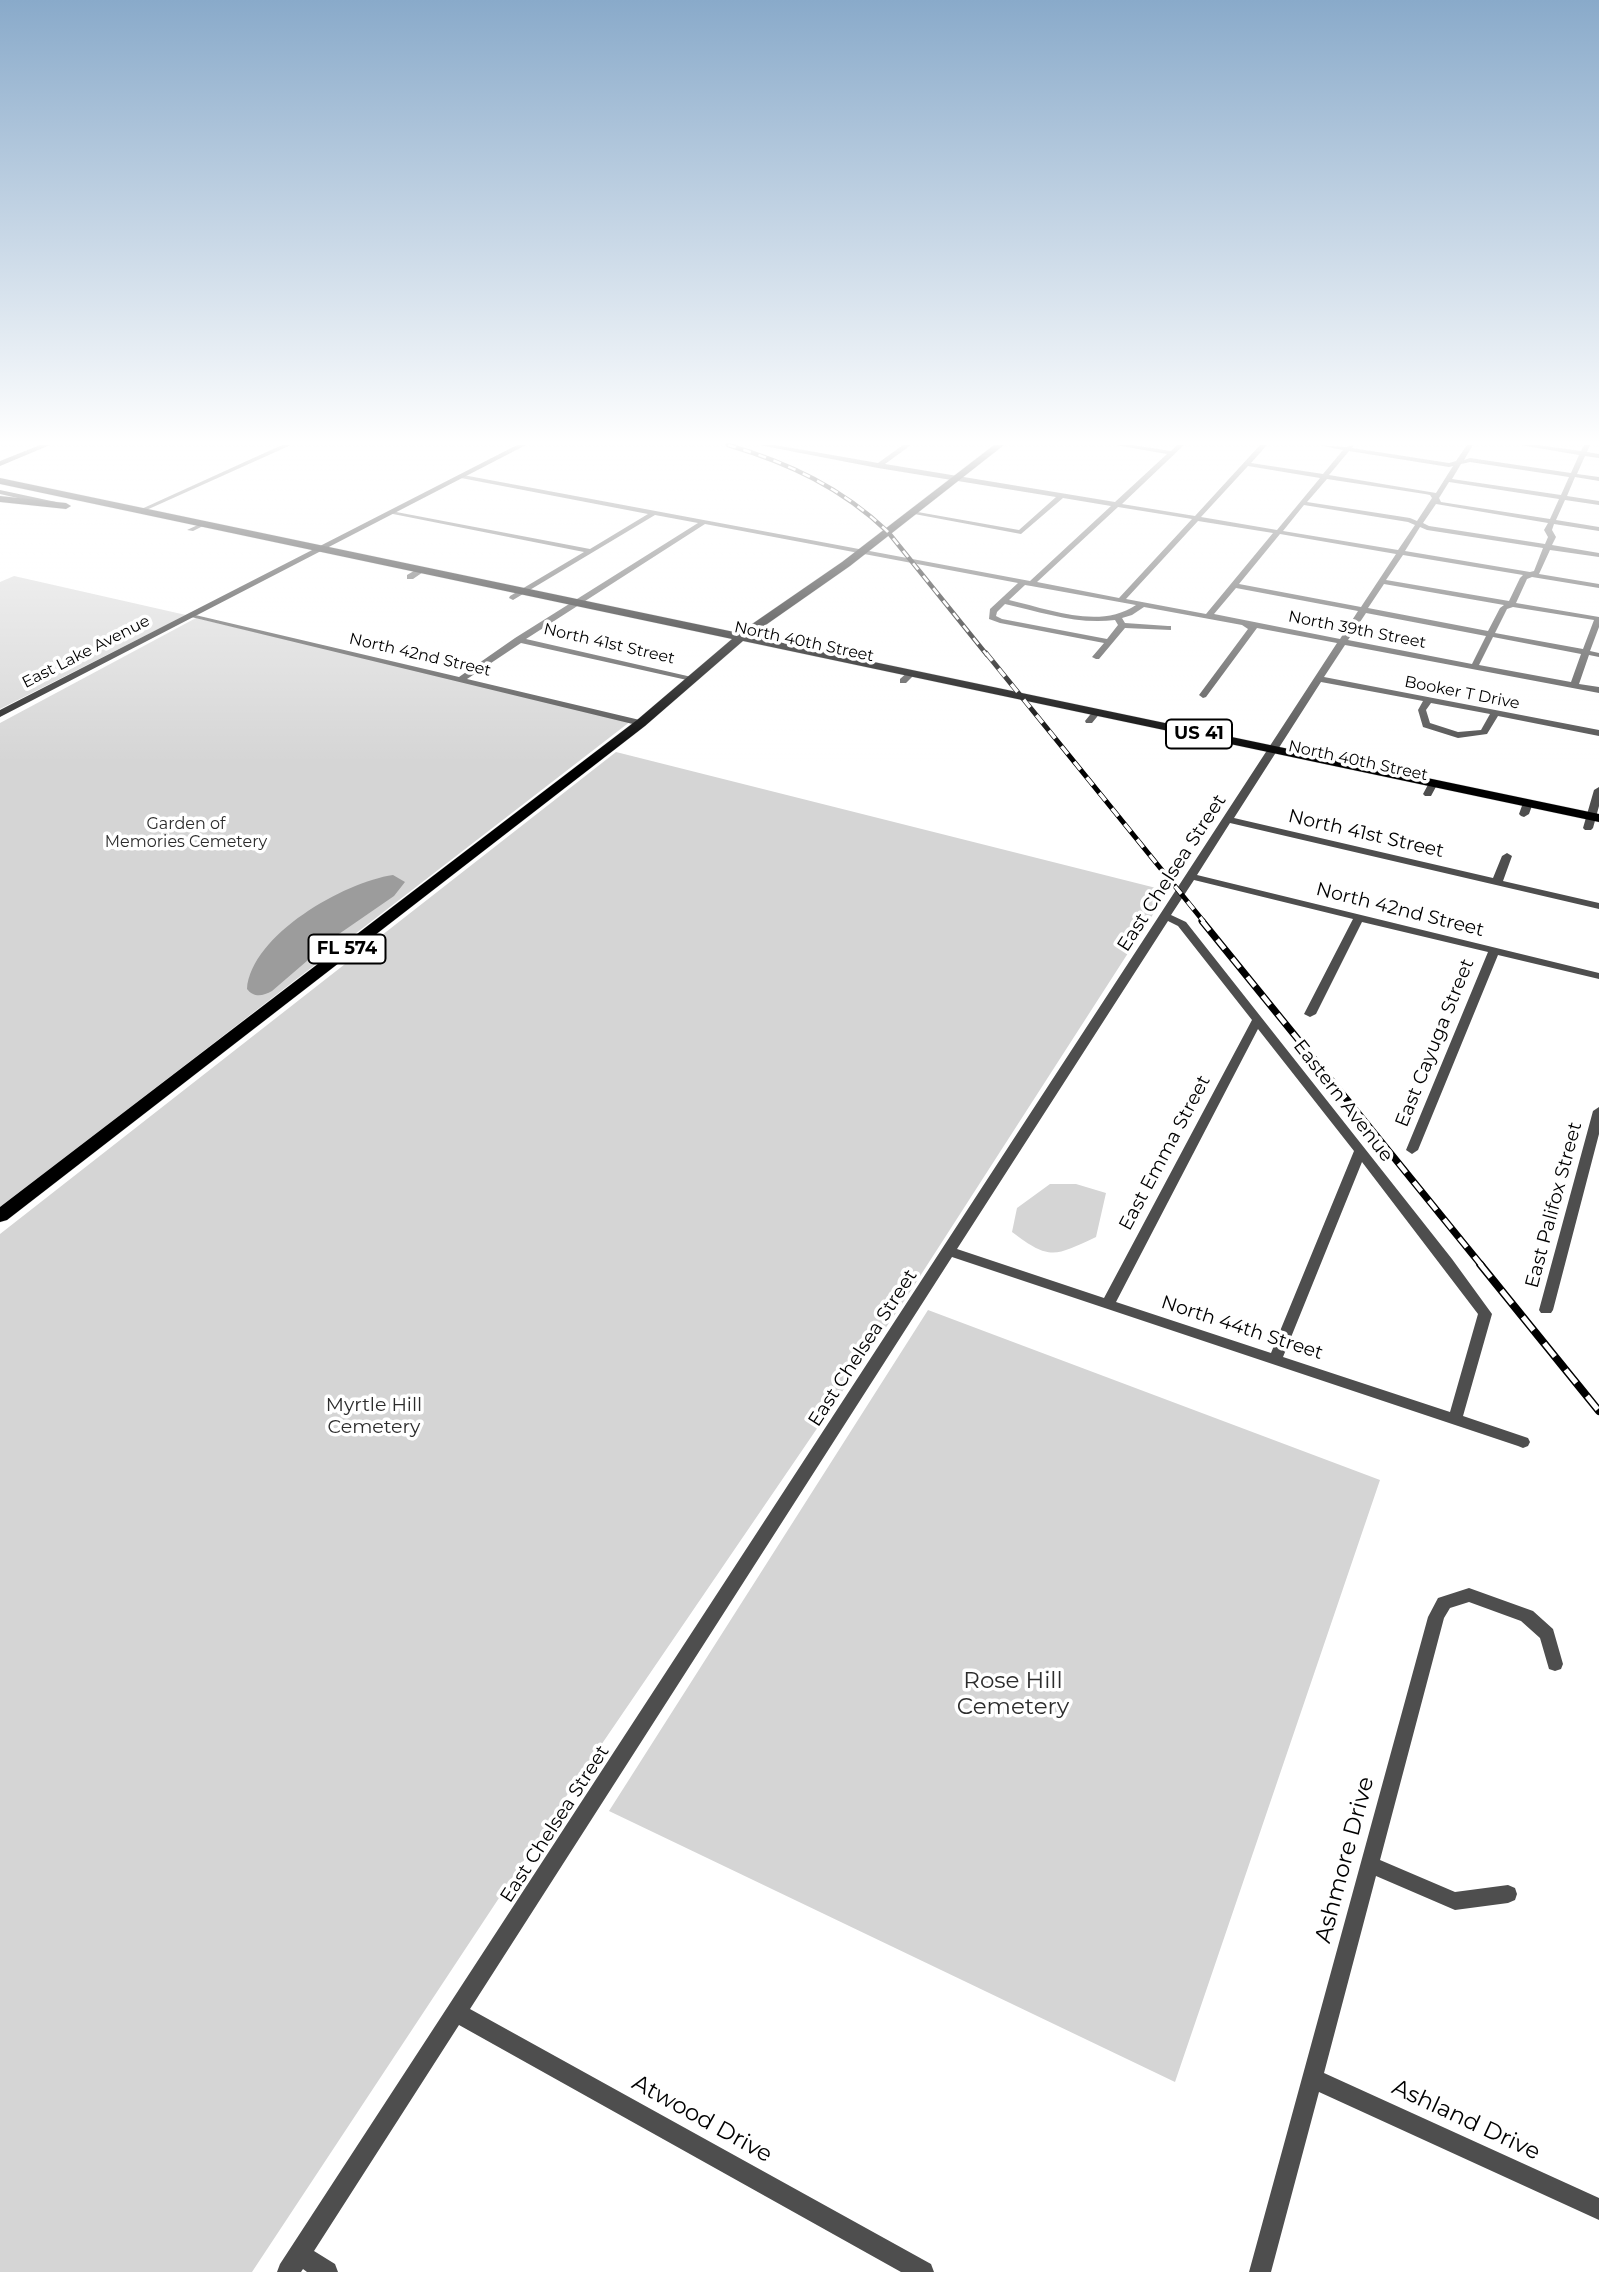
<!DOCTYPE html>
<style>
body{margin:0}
canvas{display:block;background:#fff}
</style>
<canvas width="1599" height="2272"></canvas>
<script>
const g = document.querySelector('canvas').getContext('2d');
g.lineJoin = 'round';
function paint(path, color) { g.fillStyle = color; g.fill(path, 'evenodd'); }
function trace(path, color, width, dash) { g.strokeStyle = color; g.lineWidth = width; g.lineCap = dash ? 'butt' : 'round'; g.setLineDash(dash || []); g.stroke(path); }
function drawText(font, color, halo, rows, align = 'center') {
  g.font = font + ' Montserrat,sans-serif'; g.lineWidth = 7; g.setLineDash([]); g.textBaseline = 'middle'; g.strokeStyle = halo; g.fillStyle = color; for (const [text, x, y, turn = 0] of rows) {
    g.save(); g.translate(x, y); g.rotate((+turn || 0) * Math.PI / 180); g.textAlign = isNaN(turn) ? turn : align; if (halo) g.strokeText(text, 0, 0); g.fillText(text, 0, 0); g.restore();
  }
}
paint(new Path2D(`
 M14,576L186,615L0,709V582Z
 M196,618L631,721L0,1208V723Z
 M616,752L1168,891L904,1301L569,1792L252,2272H0V1234Z
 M1050,1184H1076L1106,1193L1096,1237C1055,1256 1050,1261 1012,1232L1017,1208Z
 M928,1310L1380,1480L1175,2082L609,1811Z`), '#d5d5d5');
paint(new Path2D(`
 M393,875L405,882L394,896L336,936L272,991C263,996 254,998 247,989C251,935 344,882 393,875Z`), '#9c9c9c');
const primary = new Path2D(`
 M994,445H1004L850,566L750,636L1599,814V822L743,641L645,726L7,1220L0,1222V1207L637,720L732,639L0,484V478L739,633L842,562Z
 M0,496L66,503L71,506L66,509L0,502Z`);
trace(primary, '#dbdbdb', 1);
paint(new Path2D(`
 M282,445H291L142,512L137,511Z
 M759,445H775L878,463L903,445H911L885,464L1115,502L1167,454L1115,445H1133L1171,451L1177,445H1184L1122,504L1195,516L1260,445H1267L1251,463L1323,474L1343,450L1318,445L1346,447L1354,445L1352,448L1449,463L1456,461L1467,445H1473L1464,460L1470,458L1571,473L1579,455L1520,445H1538L1581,451L1584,445H1590L1587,452L1599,454V458L1585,456L1577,474L1599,477V481L1575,477L1567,496L1599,501V505L1565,500L1556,520L1599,527V531L1554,524L1552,530L1556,537L1552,545L1599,553V557L1550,550L1539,574L1599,584V588L1532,577L1527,579L1516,603L1599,617V627L1590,651L1599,653V657L1589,655L1579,684L1599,687V693L1345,645L1324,677L1599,730V736L1498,716L1487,734L1458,738L1423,727L1418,710L1423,701L1321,682L1234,818L1493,878L1502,856L1507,853L1512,856L1503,881L1599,903V909L1230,823L1197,875L1599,973V979L1498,955L1418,1150L1412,1154L1406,1150L1488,952L1362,922L1316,1014L1310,1017L1304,1014L1353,919L1194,880L1171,915L1186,922L1452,1259L1492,1314L1463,1416L1528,1438L1530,1442L1528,1446L1523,1448L1518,1446L952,1257L470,2009L931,2264L934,2272H901L459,2025L314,2251L335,2264L338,2272H307L303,2269L301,2272H277L280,2264L1337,643L1257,628L1206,697L1203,698L1199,695L1248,629L1242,625L1144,607L1132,615L1122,618L1125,623L1168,626H1171V630L1125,628L1099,659H1096L1092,657L1104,643L1000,623L989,619L990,609L1018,583L705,524L526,639L696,678V682L521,643L467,679L644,721V725L641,726L187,616L191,614L459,677L515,638L698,523L655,515L513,600L509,598L510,596L584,552L393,514L391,513V511L590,549L648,514L461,478V476L463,475L1030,581L1111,506L1063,498L1021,534L909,513L912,511L1019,530L1056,497L878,468ZM1349,451L1449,467L1453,466L1436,493L1329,475ZM1470,462L1569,477L1561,495L1452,479L1461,464ZM1248,466L1320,478L1277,530L1201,517ZM1327,479L1425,494L1430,495L1432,498L1417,521L1410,518L1307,502ZM1449,482L1559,499L1550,519L1441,502L1439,498ZM1436,504L1548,523L1544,530L1548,537L1545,544L1429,526L1423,523ZM1304,505L1408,522L1415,525L1398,550L1283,531ZM1118,507L1192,519L1119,598L1037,582ZM1198,521L1273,533L1206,614L1126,599ZM1420,527L1427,530L1543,548L1534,571L1530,572L1405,551ZM1280,534L1396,554L1361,607L1239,584ZM1403,555L1523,575L1520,578L1509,601L1386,580ZM1384,584L1504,605L1500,608L1488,631L1368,608ZM1025,585L1031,586L1136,605C1099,630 1049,609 1009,600ZM1236,588L1358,611L1340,639L1214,614ZM1005,604C1041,612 1078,625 1115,620L1118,625L1107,639L1002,619L996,616L997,612ZM1513,607L1594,620L1583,649L1495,633L1507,609ZM1366,613L1486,636L1472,664L1348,640ZM1493,637L1581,654L1571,682L1479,665ZM1431,703L1490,714L1481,730L1458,732L1430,723L1426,710ZM1168,921L1178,926L1252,1020L1104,1298L957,1249ZM1258,1029L1354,1151L1271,1353L1116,1302ZM1362,1162L1478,1314L1450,1412L1283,1357Z
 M202,523L207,524L193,531L187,530Z
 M419,568L426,570L413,579H407V575Z
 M909,671L916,673L906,683H900V679Z
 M1094,710L1101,712L1092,723H1086L1085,721Z
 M1433,780L1438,783L1431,796H1425L1423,794L1430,781Z
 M1599,787V806L1593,828L1591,830H1585L1583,828L1594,790Z
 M1528,800L1533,803L1529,814L1524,817L1521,816L1519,814L1523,803Z
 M1599,1107V1134L1553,1310L1551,1313H1541L1539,1310L1593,1111Z
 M1469,1588L1533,1611L1553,1629L1563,1664L1561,1669L1555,1671L1549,1669L1540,1638L1521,1621L1469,1602L1450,1608L1444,1618L1380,1860L1455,1892L1508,1885L1515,1888L1517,1894L1515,1900L1508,1903L1455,1910L1376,1876L1324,2073L1599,2198V2220L1319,2092L1271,2272H1249L1428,1617L1438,1598Z`), '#4e4e4e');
paint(new Path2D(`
 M40,445H50L0,466V461Z
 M517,445H526L0,717V710Z
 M0,490L56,502L57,504L53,506L0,494Z`), '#1b1b1b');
paint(primary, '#000');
const railFar3 = new Path2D(`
 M728,445C789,463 842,488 888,532L987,655`);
const railFar2 = new Path2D(`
 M986,653L1204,922`);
const railFar1 = new Path2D(`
 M1202,921L1482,1266`);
const rail = new Path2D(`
 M1480,1264L1599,1411`);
trace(railFar3, '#000', 4.5);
trace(railFar2, '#000', 5);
trace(railFar1, '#000', 7);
trace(rail, '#000', 8);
trace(railFar3, '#fff', 2.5, [8]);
trace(railFar2, '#fff', 3.5, [10]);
trace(railFar1, '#fff', 4.5, [12]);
trace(rail, '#fff', 5, [17]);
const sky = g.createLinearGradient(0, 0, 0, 763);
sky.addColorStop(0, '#89aaca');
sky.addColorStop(0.58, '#fff');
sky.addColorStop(1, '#ffffff00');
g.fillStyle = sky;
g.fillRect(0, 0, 1599, 763);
drawText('16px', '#000', '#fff', [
 ["North 39th Street",1357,630,11],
 ["North 40th Street",804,642,12],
 ["North 41st Street",609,644,13],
 ["East Lake Avenue",86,652,-27],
 ["North 42nd Street",420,655,13],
 ["Booker T Drive",1462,693,11],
 ["North 40th Street",1358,761,12]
]);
drawText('16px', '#2c2c2c', '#fff', [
 ["Garden of",186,824],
 ["Memories Cemetery",186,842]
]);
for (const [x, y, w] of [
 [1199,734,66],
 [347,949,77]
]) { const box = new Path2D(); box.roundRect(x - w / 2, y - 14.5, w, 29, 5); g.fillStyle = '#fff'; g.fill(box); trace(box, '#000', 2); }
drawText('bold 18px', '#000', null, [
 ["US 41",1199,734],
 ["FL 574",347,949]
]);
drawText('19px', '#000', '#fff', [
 ["North 41st Street",1366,834,13],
 ["East Chelsea Street",1172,873,-57],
 ["North 42nd Street",1400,910,14],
 ["East Cayuga Street",1435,1043,-68],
 ["Eastern Avenue",1343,1101,52],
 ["East Emma Street",1165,1153,-62],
 ["East Palifox Street",1554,1205,-75],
 ["North 44th Street",1242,1328,18],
 ["East Chelsea Street",863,1348,-57],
 ["East Chelsea Street",555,1824,-57]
]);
drawText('19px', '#2c2c2c', '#fff', [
 ["Myrtle Hill",374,1405],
 ["Cemetery",374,1427]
]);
drawText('23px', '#2c2c2c', '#fff', [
 ["Rose Hill",1013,1681],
 ["Cemetery",1013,1707]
]);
drawText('23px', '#000', '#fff', [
 ["Ashmore Drive",1345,1860,-75],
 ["Atwood Drive",702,2119,29],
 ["Ashland Drive",1466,2120,25]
]);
</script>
